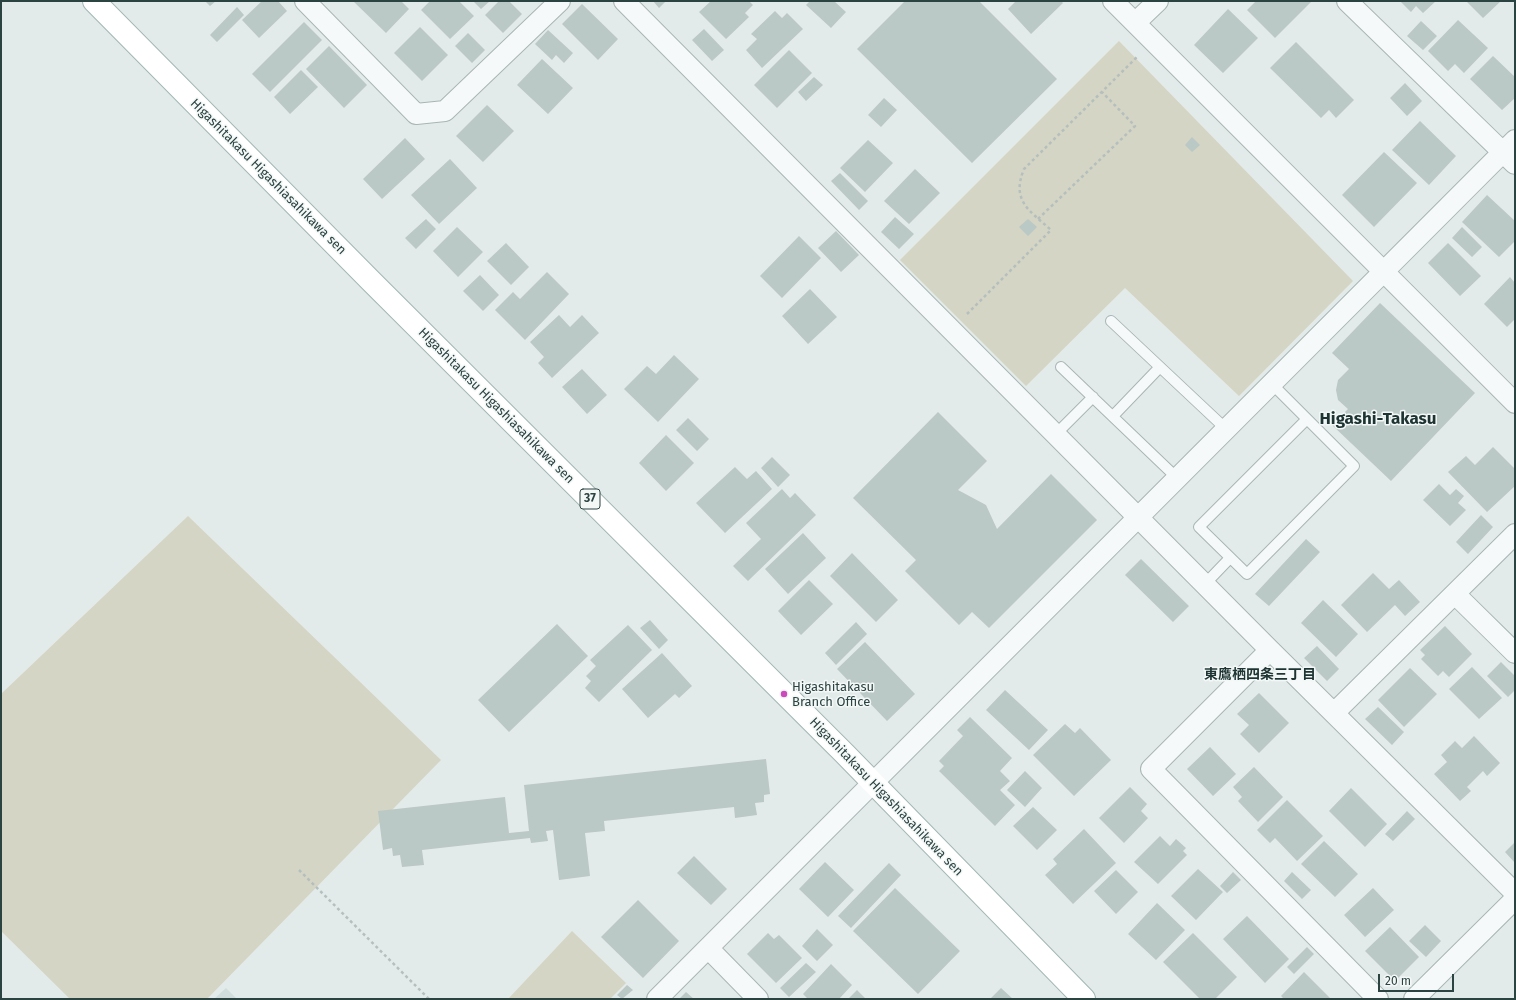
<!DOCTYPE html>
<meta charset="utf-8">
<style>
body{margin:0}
#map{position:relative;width:1516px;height:1000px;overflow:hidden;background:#e3ebea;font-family:"Fira Sans",sans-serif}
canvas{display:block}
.frame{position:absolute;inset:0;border:2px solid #2b4341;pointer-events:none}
.scale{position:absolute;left:1378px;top:974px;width:76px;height:18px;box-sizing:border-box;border:2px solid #2b4341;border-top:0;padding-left:5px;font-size:12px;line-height:14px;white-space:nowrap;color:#2b4341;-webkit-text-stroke:3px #f3f8f7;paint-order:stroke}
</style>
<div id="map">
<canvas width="1516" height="1000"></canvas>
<div class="frame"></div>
<div class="scale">20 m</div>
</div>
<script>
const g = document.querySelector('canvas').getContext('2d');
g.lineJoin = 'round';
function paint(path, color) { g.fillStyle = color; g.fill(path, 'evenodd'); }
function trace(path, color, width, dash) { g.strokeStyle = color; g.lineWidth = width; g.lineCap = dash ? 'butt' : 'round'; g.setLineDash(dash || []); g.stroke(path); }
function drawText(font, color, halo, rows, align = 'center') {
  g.font = font + ' "Fira Sans","Noto Sans JP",sans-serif'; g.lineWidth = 3; g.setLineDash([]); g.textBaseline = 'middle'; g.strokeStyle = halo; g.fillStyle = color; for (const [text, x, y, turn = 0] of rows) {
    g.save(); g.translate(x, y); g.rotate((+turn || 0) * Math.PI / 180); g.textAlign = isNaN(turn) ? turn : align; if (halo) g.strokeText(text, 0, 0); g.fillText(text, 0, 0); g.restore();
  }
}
paint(new Path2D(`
 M226,988L237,999H214Z`), '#d1dddc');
paint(new Path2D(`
 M1119,41L1353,281L1239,396L1125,288L1026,386L900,260Z
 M188,516L441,760L207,999H70L1,931V694Z
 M572,931L626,983L610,999H508Z`), '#d4d5c4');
paint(new Path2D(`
 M205,1H216L210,6Z
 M262,1H278L287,11L259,38L242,20Z
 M353,1H401L409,9L386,33Z
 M430,1H459L474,16L450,39L421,10Z
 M473,1H490L481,9Z
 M499,1H509L522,14L503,33L485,15Z
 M653,1H666L659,8Z
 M711,1H749L753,5L745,13L749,17L726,39L699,12Z
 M810,1H834L846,12L831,28L806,5Z
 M905,1H979L1057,79L972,163L857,49Z
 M1016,1H1061L1063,3L1031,34L1008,9Z
 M1256,1H1312L1275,38L1247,10Z
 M1400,1H1436L1423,13L1416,6L1411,12Z
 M1466,1H1501L1483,18Z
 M582,4L618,39L598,60L562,24Z
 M237,7L244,15L217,42L210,35Z
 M1228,9L1258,38L1223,73L1194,45Z
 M775,11L782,18L787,13L803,29L762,68L746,50L757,39L751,34Z
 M1458,20L1488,48L1464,73L1455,64L1448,71L1428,51Z
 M1421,21L1437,36L1423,50L1407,36Z
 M304,22L322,40L270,92L252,74Z
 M420,27L448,55L422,81L394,53Z
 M704,29L724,50L712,61L692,40Z
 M548,30L573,53L564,63L556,55L552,60L535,44Z
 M468,33L485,50L472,63L455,46Z
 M1296,42L1354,100L1336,118L1329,110L1321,118L1270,68Z
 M329,46L367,85L344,108L306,69Z
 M789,50L812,73L777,108L754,85Z
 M1493,56L1515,77V98L1502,110L1470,79Z
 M542,59L573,88L548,114L517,85Z
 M301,70L318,87L290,114L274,97Z
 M814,77L823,85L806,101L798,92Z
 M1405,83L1422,101L1407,116L1390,98Z
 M884,98L897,110L881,127L868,115Z
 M487,105L514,131L483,162L456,136Z
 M1420,121L1456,156L1429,185L1392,150Z
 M1192,137L1200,145L1192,152L1185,145Z
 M405,138L425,159L382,199L363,179Z
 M868,140L893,163L865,192L840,168Z
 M1384,152L1417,183L1374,227L1342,195Z
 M450,159L477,188L439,224L411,195Z
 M915,169L940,193L909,224L884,201Z
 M840,173L868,201L859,210L831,181Z
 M1487,195L1515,221V241L1499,257L1462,222Z
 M895,217L914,234L899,249L881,232Z
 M426,219L436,229L416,249L405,238Z
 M1028,219L1037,227L1028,236L1019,227Z
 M457,227L483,252L458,277L433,251Z
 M1462,227L1482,247L1472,257L1452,238Z
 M836,231L859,255L841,272L818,248Z
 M799,236L821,258L782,298L760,276Z
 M506,243L529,267L511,285L487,261Z
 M1448,243L1481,276L1460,296L1428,263Z
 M547,272L569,294L525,340L495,310L513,292L520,299Z
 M480,275L499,295L483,311L463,291Z
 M1510,277L1515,283V319L1507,327L1484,304Z
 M810,289L837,317L808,344L782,316Z
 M1380,303L1475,393L1391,481L1332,425L1348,409L1338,400L1336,390L1338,380L1349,369L1332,353Z
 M559,315L570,327L582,315L599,333L552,378L538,363L544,357L530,342Z
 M674,355L699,379L658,422L624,389L647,366L656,374Z
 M582,369L607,395L587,414L562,387Z
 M938,412L987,461L958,490L986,505L997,529L1051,474L1097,520L989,628L972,612L959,625L905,571L916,560L853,498Z
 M688,418L709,439L697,451L676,430Z
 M666,435L694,463L666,491L639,463Z
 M1493,447L1515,469V486L1487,512L1448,472L1466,456L1475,465Z
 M772,457L790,475L778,487L761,468Z
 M735,467L747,479L756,471L772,489L725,533L696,503Z
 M1439,484L1450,495L1456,489L1464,496L1458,503L1466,510L1450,526L1423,500Z
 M782,489L790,498L795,493L816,515L748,581L733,566L761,539L746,523Z
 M1481,515L1493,527L1468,554L1456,542Z
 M803,533L826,558L788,594L765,569Z
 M1306,539L1320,552L1269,606L1255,594Z
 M852,553L898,600L876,622L830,576Z
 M1141,559L1189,606L1173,622L1125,575Z
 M1373,573L1389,589L1399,580L1420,602L1405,616L1395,605L1367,632L1341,605Z
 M809,580L833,604L801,635L778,611Z
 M1323,600L1358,634L1336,657L1301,623Z
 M650,620L668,640L659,649L640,628Z
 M856,622L867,634L836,665L825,653Z
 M557,624L588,656L509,732L478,700Z
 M628,625L652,650L599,702L585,688L591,681L586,676L596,666L590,660Z
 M1445,626L1472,654L1449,677L1443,671L1438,676L1421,659L1425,655L1420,650Z
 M865,642L915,694L887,721L837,669Z
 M1317,646L1339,669L1327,681L1304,658Z
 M662,653L692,686L679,698L675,694L648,718L622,689Z
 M1501,662L1515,676V690L1508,697L1487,676Z
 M1472,667L1502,698L1479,719L1449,689Z
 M1410,668L1437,694L1404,727L1378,700Z
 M1005,690L1048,730L1029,750L986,710Z
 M1259,693L1289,723L1259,753L1240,734L1249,725L1237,714Z
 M1378,707L1404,732L1392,745L1365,719Z
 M970,717L1012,758L1000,771L1010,781L1000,790L1015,805L995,826L939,771L944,766L939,761L963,736L957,730Z
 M1065,724L1075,733L1080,728L1111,760L1074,796L1033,755Z
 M1474,736L1500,763L1487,776L1483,771L1467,787L1471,791L1460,801L1434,774L1447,762L1441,755L1455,741L1462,748Z
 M1210,747L1236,774L1213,796L1187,769Z
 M766,759L770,794L764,795V802L755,803L757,815L735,818L734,807L604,821L605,831L585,833L590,876L559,880L553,830L546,831L548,841L531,843L530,838L422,850L424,865L402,867L400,855L393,856L392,848L383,850L378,811L505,797L509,833L529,831L524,785Z
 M1254,767L1283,797L1258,822L1238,801L1242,797L1233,787Z
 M1025,771L1042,788L1025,807L1007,790Z
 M1130,787L1147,804L1141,811L1148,818L1124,843L1099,818Z
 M1351,788L1387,824L1365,847L1329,811Z
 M1287,800L1323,836L1297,861L1275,838L1270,843L1257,830Z
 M1033,807L1057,830L1037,850L1013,826Z
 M1407,811L1415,819L1393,841L1385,834Z
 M1084,829L1116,863L1073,904L1045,875L1057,864L1053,859Z
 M1160,836L1170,846L1176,839L1186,848L1183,851L1187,855L1158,884L1134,862Z
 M1324,841L1358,874L1335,897L1301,864Z
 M1515,842V863L1505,852Z
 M694,856L727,889L711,905L677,873Z
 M825,862L854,890L828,917L799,889Z
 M889,863L901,875L851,928L838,916Z
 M1198,869L1223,892L1196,920L1171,896Z
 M1116,870L1138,892L1116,914L1094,891Z
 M1233,872L1241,880L1227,893L1220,886Z
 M1292,872L1311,890L1302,899L1284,881Z
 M895,888L960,951L918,994L853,931Z
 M1373,888L1394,910L1365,937L1344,915Z
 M638,900L679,941L643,978L601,937Z
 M1157,903L1185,930L1156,960L1128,934Z
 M1247,916L1289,959L1265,983L1223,939Z
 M1425,925L1441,941L1426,957L1409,941Z
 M1390,927L1419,957L1395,981L1365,951Z
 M817,929L833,945L817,961L802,946Z
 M768,933L774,939L779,935L802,958L776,983L747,954Z
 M1193,933L1237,977L1215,999H1200L1163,962Z
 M1307,947L1314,954L1294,974L1287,967Z
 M806,963L816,972L789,997L780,988Z
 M831,964L852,985L839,999H808L803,994Z
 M1304,972L1331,999H1284L1281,996Z
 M627,985L633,990L622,999L617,995Z
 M1001,988L1013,999H990Z
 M857,990L866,999H848Z
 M686,992L694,999H679Z`), '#bac8c6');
const service = new Path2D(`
 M1111,321L1226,429
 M1061,367L1177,478
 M1272,384L1354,466L1247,574L1199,527L1307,419
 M1113,416L1160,367
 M1056,434L1093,397
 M1205,584L1230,558`);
const minor = new Path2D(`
 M305,1L416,114L445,111L560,1
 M624,1L1270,650L1515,893
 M1113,1L1515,403
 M1347,1L1515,164
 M1135,23L1158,1
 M1455,594L1515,653
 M1270,650L1151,769L1378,999
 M1334,713L1515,534
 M708,948L758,999
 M657,999L1515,140
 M1414,999L1515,899`);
const primary = new Path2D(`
 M94,1L371,281L845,754L1084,999`);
trace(service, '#a8b5b4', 12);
trace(minor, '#a8b5b4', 22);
trace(primary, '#a2b7b4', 24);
trace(new Path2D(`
 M1038,219L1135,126L1102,92
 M967,314L1051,230C1029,210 1011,201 1024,169L1137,57
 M299,870L429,999`), '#b5bfbe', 2.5, [3, 3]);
trace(service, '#f6f9f9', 10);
trace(minor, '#f6f9f9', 20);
trace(primary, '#fff', 22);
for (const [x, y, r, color] of [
 [784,694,4,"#cd4abd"]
]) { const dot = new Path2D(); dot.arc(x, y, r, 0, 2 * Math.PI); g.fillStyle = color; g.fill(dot); trace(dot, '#f3f8f7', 1.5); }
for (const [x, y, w] of [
 [590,499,20]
]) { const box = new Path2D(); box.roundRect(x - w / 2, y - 10, w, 20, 3); g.fillStyle = '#f3f8f7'; g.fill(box); trace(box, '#2b4341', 1); }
drawText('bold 12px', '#2b4341', null, [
 ["37",590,499]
]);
drawText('13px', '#2b4341', '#f3f8f7', [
 ["Higashitakasu Higashiasahikawa sen",268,177,45],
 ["Higashitakasu Higashiasahikawa sen",496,406,45],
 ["Higashitakasu Higashiasahikawa sen",886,797,46]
]);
drawText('13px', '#2b4341', '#f3f8f7', [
 ["Higashitakasu",792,687],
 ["Branch Office",792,702]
], 'left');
drawText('bold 14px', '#1d3432', '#f3f8f7', [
 ["東鷹栖四条三丁目",1260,675]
]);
drawText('bold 17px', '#1d3432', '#f3f8f7', [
 ["Higashi-Takasu",1378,419]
]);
</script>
